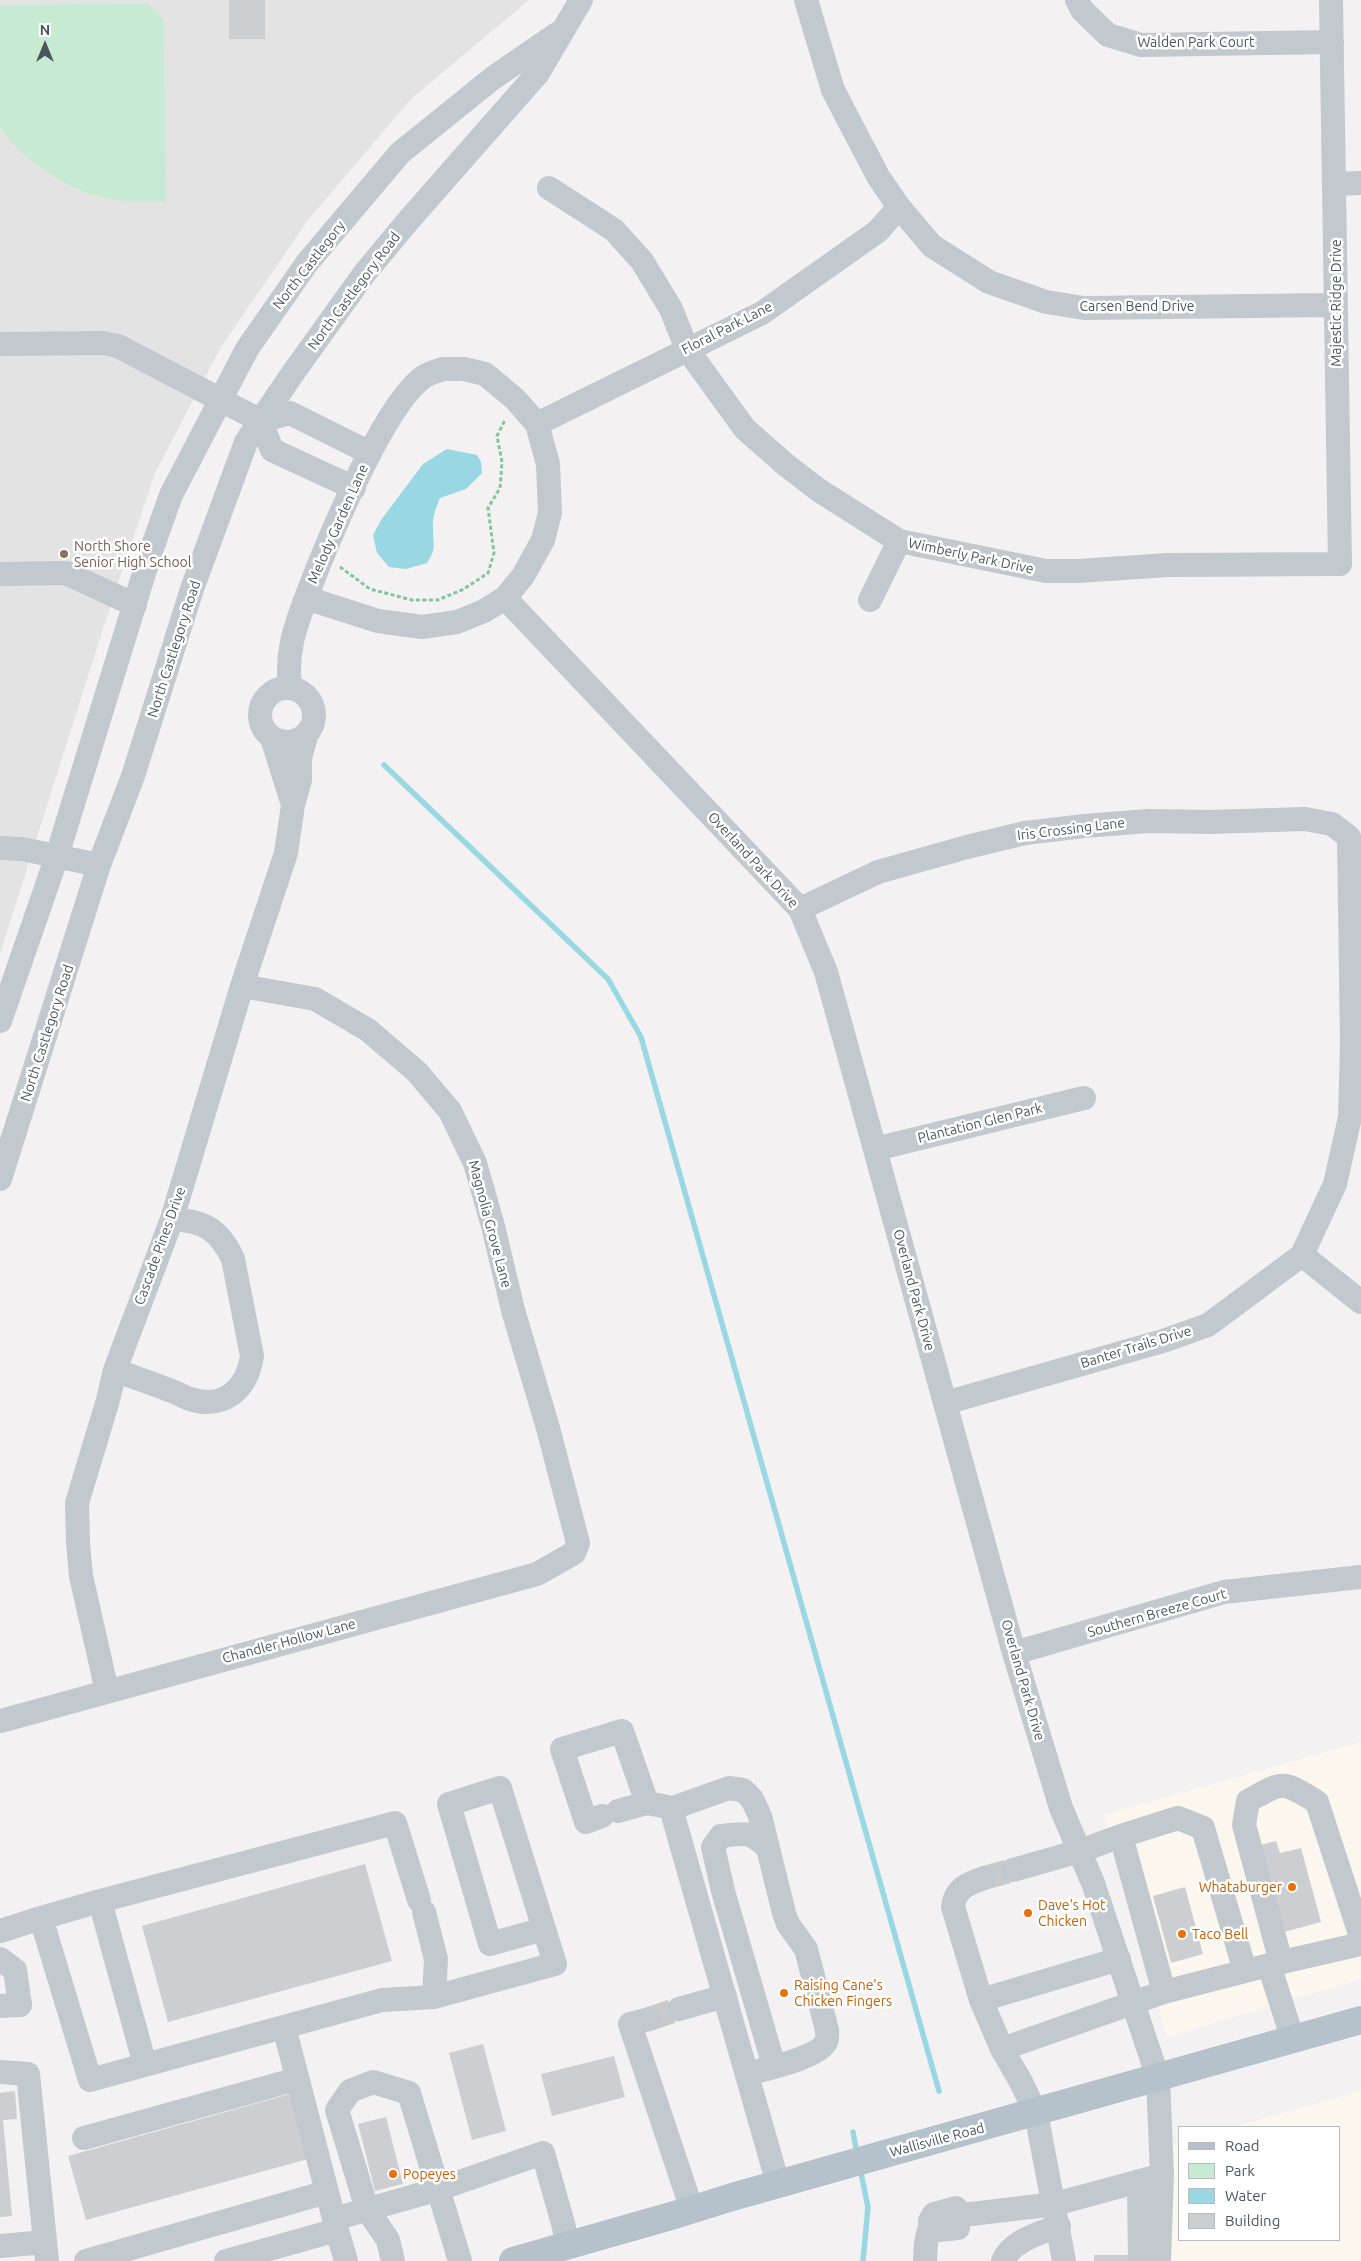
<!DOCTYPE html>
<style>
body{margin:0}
#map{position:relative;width:1361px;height:2261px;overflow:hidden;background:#f3f1f2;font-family:Ubuntu,sans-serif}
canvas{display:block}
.legend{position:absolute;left:1178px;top:2126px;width:162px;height:115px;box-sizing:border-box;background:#fff;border:1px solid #b7bbbe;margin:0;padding:6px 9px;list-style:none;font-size:15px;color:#4b565c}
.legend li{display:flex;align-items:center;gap:10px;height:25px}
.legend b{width:25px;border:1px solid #b7bbbe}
.north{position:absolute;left:20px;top:20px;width:50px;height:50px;-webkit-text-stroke:4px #fff;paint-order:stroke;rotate:0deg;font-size:14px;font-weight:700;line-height:20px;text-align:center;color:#4b565c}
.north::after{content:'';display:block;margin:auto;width:18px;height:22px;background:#4b565c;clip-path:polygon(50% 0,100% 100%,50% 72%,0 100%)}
</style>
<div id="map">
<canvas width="1361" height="2261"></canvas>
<ul class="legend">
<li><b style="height:6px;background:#b5c2cc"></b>Road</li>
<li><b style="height:14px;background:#c6ebd2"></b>Park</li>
<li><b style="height:14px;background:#99d8e2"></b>Water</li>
<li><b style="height:14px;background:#ccced2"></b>Building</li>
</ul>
<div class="north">N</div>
</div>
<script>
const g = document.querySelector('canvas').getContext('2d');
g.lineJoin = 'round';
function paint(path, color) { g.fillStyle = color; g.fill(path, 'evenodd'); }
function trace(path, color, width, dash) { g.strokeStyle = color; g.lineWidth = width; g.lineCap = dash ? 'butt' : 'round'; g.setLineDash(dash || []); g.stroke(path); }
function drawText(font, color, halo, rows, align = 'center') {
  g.font = font + ' Ubuntu,sans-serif'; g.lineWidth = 5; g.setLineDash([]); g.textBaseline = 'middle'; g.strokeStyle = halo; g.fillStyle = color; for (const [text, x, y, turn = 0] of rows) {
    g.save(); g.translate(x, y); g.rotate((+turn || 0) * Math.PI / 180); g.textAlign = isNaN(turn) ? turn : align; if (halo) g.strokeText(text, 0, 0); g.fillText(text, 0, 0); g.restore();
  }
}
paint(new Path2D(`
 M1361,1742V1979L1167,2037L1104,1815Z
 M1361,2091V2261H1169L1171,2145L1180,2142V2240H1340V2127H1233Z`), '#fbf6ee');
paint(new Path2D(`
 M0,0H529L411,99L308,220L221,347L155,473L101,635L0,954Z`), '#e4e3e3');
paint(new Path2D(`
 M147,3L164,20L166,202C149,201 132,202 115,200C72,194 24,162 0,127V5Z`), '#c6ebd2');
paint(new Path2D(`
 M447,449L477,455L481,462L482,473L466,489L440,498C436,508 432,518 433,529C433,546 437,548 427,563L406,569L389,567L377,553L373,535L381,520L423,464Z`), '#99d8e2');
trace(new Path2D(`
 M384,765L608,979L641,1037L939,2091
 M853,2132L857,2154
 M860,2168L868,2207L863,2261`), '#99d8e2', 5.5);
paint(new Path2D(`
 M229,0H265V39H229Z
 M1276,1841L1280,1853L1301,1848L1321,1922L1284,1932L1260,1845Z
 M365,1864L392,1961L168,2022L142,1926Z
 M1185,1887L1203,1954L1171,1963L1153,1896Z
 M483,2044L506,2131L472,2140L449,2053Z
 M614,2056L625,2097L552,2116L541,2074Z
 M15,2091L17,2119L3,2120L12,2216L0,2217V2093Z
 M290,2094L308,2159L86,2220L68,2156Z
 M386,2117L403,2184L375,2191L358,2124Z
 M1094,2255H1133V2261H1094Z`), '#ccced2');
trace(new Path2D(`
 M984,1878L1013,1870
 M649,2019L679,2009`), '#c9cacc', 24, [24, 12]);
trace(new Path2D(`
 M340,567L370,589L412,600H438L464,589L488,573L494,553L488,508L500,488L502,462L497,436L505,420`), '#82c59f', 3, [4, 2.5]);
trace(new Path2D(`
 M806,0L833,90L858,138L879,178L899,207L932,246L989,282L1046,302L1084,308L1335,305
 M1077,0L1082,10L1108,35L1141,45L1332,42
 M1335,184L1361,183
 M549,188L614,230L642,261L671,309L687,349L745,429L786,465L820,491L899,541L1046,571H1078L1168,565L1340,564L1331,0
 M0,344L103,343L118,346L261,421L272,450L354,488
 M443,369H464L485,374L515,399L537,424L548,464L550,513L543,540L523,576L505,598L484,611L457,622L422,627L378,621L306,598C324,550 384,402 425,376C430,373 437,371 443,369Z
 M261,421L290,413L370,453
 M537,424L762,313L878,231L899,207
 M0,574L66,573L135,605
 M505,598L800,909L826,972L1014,1653L1061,1808L1093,1883L1158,2078L1162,2175L1159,2261
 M870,600L899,541
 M260 715a27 27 0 1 1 54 0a27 27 0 1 1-54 0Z
 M290,688C286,653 294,630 306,598
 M272,738L293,805
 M0,848L22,849L99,865
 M800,909L878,872L967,847L1025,833L1084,826L1148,821L1210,822L1305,819L1332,824L1349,837L1352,1046L1350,1117L1335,1184L1302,1255L1208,1325L1163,1341L945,1403
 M0,1021L56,859L150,554L171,495L247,349L307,263L400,153L493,78L557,34
 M875,1149L1084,1098
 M0,1179L99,865L133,776L192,589L246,442L293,373L364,274L408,221L538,73L581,0
 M1302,1255L1361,1302
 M115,1370C133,1377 151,1383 169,1390C176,1392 183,1397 190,1399C224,1410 247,1389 252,1356L233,1259C219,1229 204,1221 172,1219
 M1014,1653L1224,1592L1361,1577
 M107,1691L81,1576L78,1543L77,1503L108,1400L115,1370L172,1219L242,986L286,853L293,805L300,780V758L306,736
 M1,1721L537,1574L574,1553L578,1543L548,1428L513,1310L493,1226L475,1163L450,1111L417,1072L368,1030L315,999L242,986
 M647,1803L673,1808L729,1788L743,1790L752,1799L760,1816L784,1913L788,1924L806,1949L827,2030C827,2034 828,2038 826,2042C818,2058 765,2069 747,2074
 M673,1808L674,1819L778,2184
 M602,1816L586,1822L562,1749L622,1731L647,1803L618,1811
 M1121,1836L1178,1818L1203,1828L1245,1971
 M767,1847C750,1831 743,1833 721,1836L713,1847L723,1891L774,2066
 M424,1912L436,1959L434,1997
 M41,1918L100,1901
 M0,1931L41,1918L90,2080L382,2000L434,1997L555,1964L500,1788L449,1804L490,1944L544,1929
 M0,1959L15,1970L20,2005L0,2006
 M1281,1962L1244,1825L1248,1801C1284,1781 1281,1780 1317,1802L1361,1937
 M1269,1965L1361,1944
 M1164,1992L1269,1965L1293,2040
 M981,2000L953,1907C955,1888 968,1884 984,1878
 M679,2009L725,1996
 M649,2019L630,2024L692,2210
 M284,2027L327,2192
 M1002,2049L1164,1992L1121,1836L1080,1851L1013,1870
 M145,2065L100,1901L395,1823L419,1900
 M0,2072L28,2074L47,2261
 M84,2138L297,2079
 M1139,2181L1140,2261
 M956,2208L934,2214L930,2221V2228L939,2230L958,2228
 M963,2215L1055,2204L1162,2175
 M334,2219L439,2189L543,2153L564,2227L567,2246
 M337,2230L346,2261
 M0,2246L45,2242
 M86,2261L327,2192L337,2230L226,2261
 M393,2261L388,2240L367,2209L337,2110L350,2091L373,2082L409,2093L460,2261
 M925,2261C926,2247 924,2225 941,2220
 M1003,2261C1012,2240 1039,2234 1059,2226
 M1064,2261L1036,2113L1021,2082L1002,2049L981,2000L1119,1959`), '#c1c9ce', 24);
trace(new Path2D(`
 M513,2261L678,2214L732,2197L1361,2020`), '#b5c2cc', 28);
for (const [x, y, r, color] of [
 [64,554,5,"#8d6e63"],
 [1292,1887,5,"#e8710a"],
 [1028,1913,5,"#e8710a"],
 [1182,1934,5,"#e8710a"],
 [784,1993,5,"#e8710a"],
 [393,2174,5,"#e8710a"]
]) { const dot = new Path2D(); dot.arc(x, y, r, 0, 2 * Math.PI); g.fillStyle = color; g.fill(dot); trace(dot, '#fff', 2); }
drawText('14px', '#4b565c', '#fff', [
 ["Walden Park Court",1196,42],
 ["North Castlegory",309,265,-52],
 ["North Castlegory Road",354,291,-53],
 ["Majestic Ridge Drive",1336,303,-90],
 ["Carsen Bend Drive",1137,306],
 ["Floral Park Lane",727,328,-27],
 ["Melody Garden Lane",338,524,-66],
 ["Wimberly Park Drive",971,556,12],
 ["North Castlegory Road",174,649,-72],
 ["Iris Crossing Lane",1071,829,-7],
 ["Overland Park Drive",753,860,47],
 ["North Castlegory Road",47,1033,-72],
 ["Plantation Glen Park",980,1123,-14],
 ["Magnolia Grove Lane",490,1224,75],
 ["Cascade Pines Drive",160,1246,-70],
 ["Overland Park Drive",914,1290,75],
 ["Banter Trails Drive",1136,1347,-17],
 ["Southern Breeze Court",1157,1613,-16],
 ["Chandler Hollow Lane",289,1641,-15],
 ["Overland Park Drive",1023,1680,74],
 ["Wallisville Road",937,2140,-15]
]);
drawText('14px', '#785e54', '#fff', [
 ["North Shore",74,546],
 ["Senior High School",74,562]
], 'left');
drawText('14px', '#c56008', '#fff', [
 ["Whataburger",1282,1887,"right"],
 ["Dave's Hot",1038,1905],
 ["Chicken",1038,1921],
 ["Taco Bell",1192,1934],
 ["Raising Cane's",794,1985],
 ["Chicken Fingers",794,2001],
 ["Popeyes",403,2174]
], 'left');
</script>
